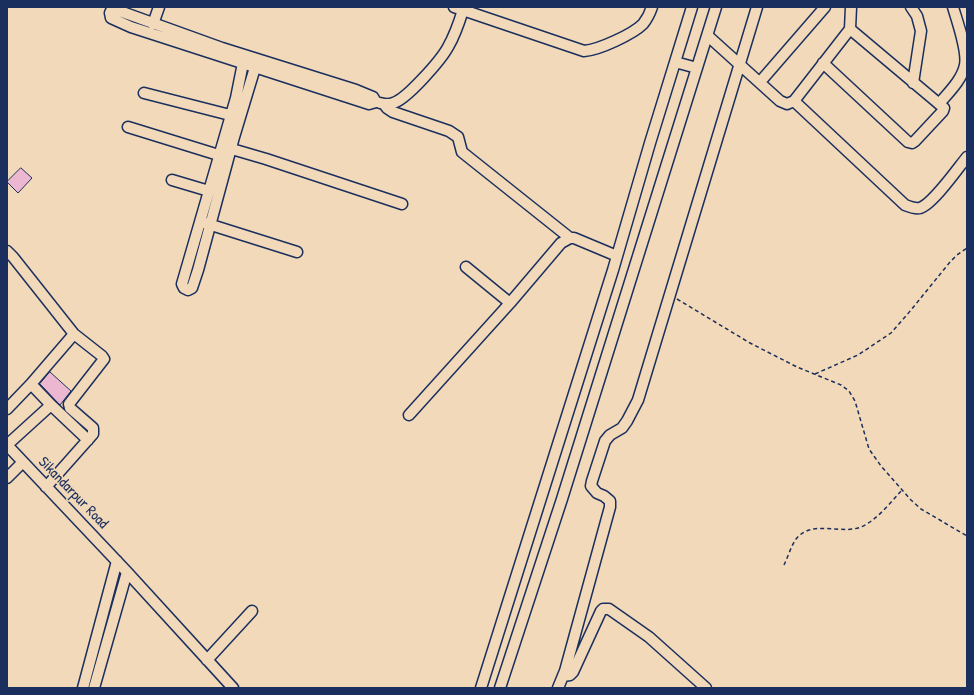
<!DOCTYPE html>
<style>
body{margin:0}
#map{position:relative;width:974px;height:695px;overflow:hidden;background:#f1d9b9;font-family:"Patrick Hand",sans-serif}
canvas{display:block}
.frame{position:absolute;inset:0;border:8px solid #1b2f5e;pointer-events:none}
</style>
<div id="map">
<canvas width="974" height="695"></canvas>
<div class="frame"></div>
</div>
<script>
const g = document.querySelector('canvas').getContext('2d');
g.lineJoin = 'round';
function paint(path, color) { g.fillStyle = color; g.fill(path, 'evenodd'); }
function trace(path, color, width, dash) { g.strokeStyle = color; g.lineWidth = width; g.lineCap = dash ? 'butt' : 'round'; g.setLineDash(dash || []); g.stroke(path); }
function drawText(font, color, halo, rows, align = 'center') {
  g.font = font + ' "Patrick Hand",sans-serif'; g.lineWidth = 3; g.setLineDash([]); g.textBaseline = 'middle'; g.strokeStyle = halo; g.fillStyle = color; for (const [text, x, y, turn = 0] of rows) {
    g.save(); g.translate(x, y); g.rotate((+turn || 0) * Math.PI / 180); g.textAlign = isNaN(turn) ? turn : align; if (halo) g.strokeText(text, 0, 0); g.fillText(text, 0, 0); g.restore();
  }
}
const building = new Path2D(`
 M21,168L32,178L18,193L7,182Z
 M50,372L71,391L60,405L40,384Z`);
paint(building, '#ecb7d0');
trace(building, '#1b2f5e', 1);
const minor = new Path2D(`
 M454,7L584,51C599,50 633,34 643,24C647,19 650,13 652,7
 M911,7L917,16L921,31L913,83
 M114,9L222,48L356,90L373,97L376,102L369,104L131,27L111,18L110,13L111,11Z
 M153,24L159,7
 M708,36L780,101L787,104L794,101L850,29L851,7
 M244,58L236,98L182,284L184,288L188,290L192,288L198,270L234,137L257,61
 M675,62L697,68
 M823,63L908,142L912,143L915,141L943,111L944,108L850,29
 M760,82L825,7
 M144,93L230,115
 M794,101L905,205C910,207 915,209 920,208C933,204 958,168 967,157
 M380,103C384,104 389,105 393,103C406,100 441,60 448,47C455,35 459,23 463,10
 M384,104L387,108L393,112L449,131L458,137L462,152L570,238
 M939,104C948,93 962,80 965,65C968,51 957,21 953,7
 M128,127L225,157
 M225,147L266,159L402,204
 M172,180L209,191
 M205,223L297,252
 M7,251L13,257L74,334L102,356L104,359L69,404L70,408L93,428V434L46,487
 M466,267L510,303
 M31,384L51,405L88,440
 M7,409L31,384L74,334
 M409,415L510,303L561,243L570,238H574L617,256
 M7,445L127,572L233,688
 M7,445L51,405
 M7,478L23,462
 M207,660L252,611
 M563,676L570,675L573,672L601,611L603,609H609L649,637L706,688
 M83,688L117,561
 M94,688L127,572
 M481,688L613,270L650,143L692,7
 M500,688L562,499L716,7
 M558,688L565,671L610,507V501L604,496L597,493L591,486L592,481L605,441L610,435L622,428L627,421L638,400L757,7`);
trace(minor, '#1b2f5e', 13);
trace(new Path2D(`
 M677,299L750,343L797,367L841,385L849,391L855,401L869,449L881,466L911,500L921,509L967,536
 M815,374L858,355L891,333L911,310L950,262L957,255L967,248
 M784,565C788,557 791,546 796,539C812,519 840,535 861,527C877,520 890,503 902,490`), '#1b2f5e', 1.5, [4, 3]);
trace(minor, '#f1d9b9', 10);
drawText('15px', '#1b2f5e', '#f1d9b9', [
 ["Sikandarpur Road",73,493,46]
]);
</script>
